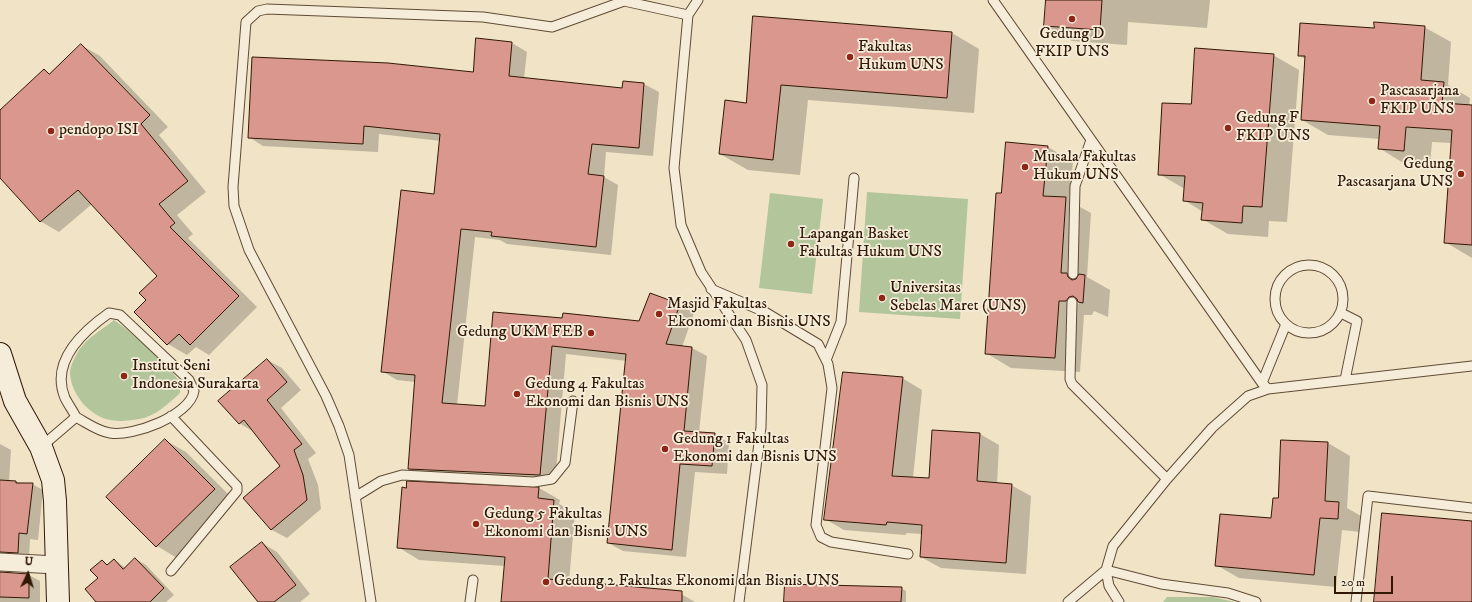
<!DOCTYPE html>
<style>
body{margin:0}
#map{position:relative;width:1472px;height:602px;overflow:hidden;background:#f0e3c6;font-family:"IM FELL DW Pica",serif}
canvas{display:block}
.north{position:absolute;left:8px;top:554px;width:40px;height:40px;-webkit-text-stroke:3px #f5edda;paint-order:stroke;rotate:4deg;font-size:11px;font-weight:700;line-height:16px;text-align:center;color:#301805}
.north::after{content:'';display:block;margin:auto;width:14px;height:18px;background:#301805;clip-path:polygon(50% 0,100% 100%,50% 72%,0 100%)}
.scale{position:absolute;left:1334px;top:576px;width:59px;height:18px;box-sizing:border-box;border:2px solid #301805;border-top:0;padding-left:5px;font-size:12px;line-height:14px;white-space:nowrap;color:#301805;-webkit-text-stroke:3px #f5edda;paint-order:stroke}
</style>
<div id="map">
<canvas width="1472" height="602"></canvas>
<div class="north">U</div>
<div class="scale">20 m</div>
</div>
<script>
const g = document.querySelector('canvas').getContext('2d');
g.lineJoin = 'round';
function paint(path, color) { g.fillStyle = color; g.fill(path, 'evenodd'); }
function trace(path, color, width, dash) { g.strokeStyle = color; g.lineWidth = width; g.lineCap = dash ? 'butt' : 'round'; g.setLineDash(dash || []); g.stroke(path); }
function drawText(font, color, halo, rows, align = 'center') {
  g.font = font + ' "IM FELL DW Pica",serif'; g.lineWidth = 3.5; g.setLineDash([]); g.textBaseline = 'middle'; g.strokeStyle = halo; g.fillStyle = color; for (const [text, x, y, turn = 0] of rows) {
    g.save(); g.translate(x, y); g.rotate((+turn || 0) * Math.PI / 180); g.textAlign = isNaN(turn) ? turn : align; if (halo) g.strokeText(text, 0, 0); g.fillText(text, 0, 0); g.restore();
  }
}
paint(new Path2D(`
 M867,192L968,199L960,319L859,312Z
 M770,193L823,199L812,294L759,288Z
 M114,320C129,330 173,369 180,383C181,386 180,390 180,393C169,403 155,417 139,419C129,421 116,422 106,419C87,413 71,393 70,373C70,366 76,355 79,350C87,338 103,329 114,320Z
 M1167,597H1213L1235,602H1163Z`), '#b3c59a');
paint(new Path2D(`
 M1047,0H1210L1207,28L1128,22L1127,45L1072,41L1045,25Z
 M754,17L952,33L979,49L974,113L808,100L800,175L748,170L720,154L747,104Z
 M1424,27L1451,42L1448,85L1470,98L1469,106H1472V258L1445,242L1452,143L1432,142L1430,165L1405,164L1379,148L1380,139L1328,135L1302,120L1306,60L1299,55L1374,29Z
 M477,40L512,43L527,52L524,78L623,89L624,82L644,84L659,92L653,156L606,152L604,177L618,185L611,255L507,244L500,240L475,237L457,405L486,407L563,320L640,322L650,294L680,305L694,313L682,347L692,348L707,356L699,433L714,434L729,443L727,474L695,472L686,557L623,551L608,543L627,361L566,354L555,483L423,477L409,469L415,382L397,380L382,371L435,195L441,141L379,134L378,152L263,146L249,137L474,73Z
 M81,45L100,56L168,127L159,135L206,192L177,215L193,234L188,238L257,307L209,355L196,347L187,355L168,344L136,312L148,300L158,276L92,204L59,232L40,221L0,177V111L44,71L51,74Z
 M1273,55L1299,70L1287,222L1269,221L1268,237L1228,234L1202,219L1203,212L1184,200L1185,189L1159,174L1191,105Z
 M1048,147L1073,162L1069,201L1091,213L1087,277L1110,290L1108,317L1094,311L1092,315H1084L1080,372L1011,368L986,353L1002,194ZM1065,294L1079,302V304L1064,295Z
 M267,360L282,368L301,390L281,408L316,453L308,459L318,485L321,509L287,538L272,530L244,498L282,466L254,432L239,423Z
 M902,378L922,390L913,478L930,479L980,434L999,445L997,484L1011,485L1031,496L1026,574L941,568L921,557L922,534L907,533L905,535L844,530L825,519Z
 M165,440L186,452L235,501L177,558L157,546Z
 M1328,443L1350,456L1347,508L1361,516L1360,532L1342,530L1336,587L1239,578L1216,565L1272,519L1279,499Z
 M0,444L11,450L9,481L32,484L43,490L38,540L30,539L29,559L1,569L3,573L29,575L40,581V602H0Z
 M539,488L560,500L559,504L575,513L569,582L676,591L695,602H502L505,566L419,560L398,547Z
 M262,543L277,552L310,594L300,602H259Z
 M136,559L146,565L174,595L166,602H97L102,561L108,565L114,560L126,568Z
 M901,588L906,591V602H785Z`), '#0003');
const building = new Path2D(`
 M1046,0H1102L1100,30L1044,26Z
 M753,16L952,32L947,98L781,85L773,160L719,154L725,100L746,103Z
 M1374,22L1425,26L1421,80L1444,82L1442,103L1472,105V245L1444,243L1452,130L1406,127L1404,151L1378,149L1380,126L1301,120L1305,56H1298L1300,23L1374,28Z
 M476,38L512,42L509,76L622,88L623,81L644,83L639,148L592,144L588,174L604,176L596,247L491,236L492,232L461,229L442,403L485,406L493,312L562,318L563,313L639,321L650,293L680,304L666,344L692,347L684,431L715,433L712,466L680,464L672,550L607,543L626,354L552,346L540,475L408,469L415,375L381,372L401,190L434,194L440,134L364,126L363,144L248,138L252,57L388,63L473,72Z
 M81,44L150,115L141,124L188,181L159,204L175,223L170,227L239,296L190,345L179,334L167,345L134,312L146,300L139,293L157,276L78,190L40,222L0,178V110L44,69L49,74Z
 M1195,48L1274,54L1262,207L1243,206L1242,223L1201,220L1203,203L1183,201L1185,176L1158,175L1162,103L1191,104Z
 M1006,142L1048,146L1043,196L1066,197L1061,273H1067L1068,277L1072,280L1076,279L1079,274L1085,275L1083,303L1078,302L1077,299L1073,296L1069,297L1066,301H1059L1055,358L985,354L996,193H1001Z
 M267,359L287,382L267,400L302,444L294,450L303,475L307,500L271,530L243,498L280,466L244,420L239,424L218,401Z
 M843,372L903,377L892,476L929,478L932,430L980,433L977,481L1012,484L1006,563L920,557L922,525L887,522L886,525L824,520Z
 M165,439L215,489L156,547L106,497Z
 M1281,440L1328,442L1325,501L1339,502L1338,519L1320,518L1314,575L1215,566L1220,514L1271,518L1273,498H1278Z
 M0,480L16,481V483H33L27,534L19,533L18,553L0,552Z
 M407,481L539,487L538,498L554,500L548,579L682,591V602H501L505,557L397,548L402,487L406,488Z
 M1382,513L1472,521V602H1374Z
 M262,542L296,585L274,602H258L230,567Z
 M135,558L164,588L150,602H96L85,589L98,578L90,570L102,560L107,565L114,559L123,569Z
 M0,572L29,574V598L0,597Z
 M785,584L902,587L901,602H784Z`);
paint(building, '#da978d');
trace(building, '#301805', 1);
const service = new Path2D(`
 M698,0L688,15L674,168L681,225L701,272L746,340L762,385L761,427L739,602
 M993,0L1262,383L1268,389
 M1275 299a34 34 0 1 1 68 0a34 34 0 1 1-68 0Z
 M1073,274L1075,186L1091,140
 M711,289L765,312L818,344L828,364L832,388L816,525L821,537L831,542L908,554
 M1072,302L1070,379L1072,384L1167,479
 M1341,313L1357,321L1345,380
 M826,360L841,322L854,178
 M1262,383L1286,324
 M171,416L237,486V491L171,571
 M41,447L76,417C73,411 68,404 65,398C50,362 82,332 109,313L120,315L189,380L194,391C190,416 132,437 110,433C97,431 87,423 76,417
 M355,497L381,481L402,475L534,482L552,479L565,463L573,401
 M1106,570L1161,584L1228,593L1256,602
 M371,602L349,455L339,426L326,396L249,250L234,206L233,187L246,22L258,11L267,9L483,17L552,27L624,1L688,15
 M470,602L473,580
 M1068,602L1106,570
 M1119,602L1109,586L1106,570L1113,546L1167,479L1212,428L1248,396L1268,389L1472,366
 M1356,602L1368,496L1472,508`);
const minor = new Path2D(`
 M0,562L56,565`);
const secondary = new Path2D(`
 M0,354L15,401L41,447L53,480L55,501L58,602`);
trace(service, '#604b35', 11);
trace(minor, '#604b35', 19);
trace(secondary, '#301805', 24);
trace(service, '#f5edda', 9);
trace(minor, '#f5edda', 17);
trace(secondary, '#f5edda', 22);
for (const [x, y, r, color] of [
 [1072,19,4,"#8f2418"],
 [850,57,4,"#8f2418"],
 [1372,101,4,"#8f2418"],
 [1228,128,4,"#8f2418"],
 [51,131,4,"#8f2418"],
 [1025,167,4,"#8f2418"],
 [1461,174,4,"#8f2418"],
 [791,244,4,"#8f2418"],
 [882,298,4,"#8f2418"],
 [659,314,4,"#8f2418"],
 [591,333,4,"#8f2418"],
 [124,376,4,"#8f2418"],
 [517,394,4,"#8f2418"],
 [665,449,4,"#8f2418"],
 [476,524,4,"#8f2418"],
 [546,582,4,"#8f2418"]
]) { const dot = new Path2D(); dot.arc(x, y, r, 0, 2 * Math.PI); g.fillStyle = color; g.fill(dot); trace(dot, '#f5edda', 1.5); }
drawText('16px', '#301805', '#f5edda', [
 ["Gedung D",1072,35,"center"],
 ["FKIP UNS",1072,53,"center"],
 ["Fakultas",858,48],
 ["Hukum UNS",858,66],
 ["Pascasarjana",1380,92],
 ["FKIP UNS",1380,110],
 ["Gedung F",1236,119],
 ["FKIP UNS",1236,137],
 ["pendopo ISI",59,131],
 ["Musala Fakultas",1033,158],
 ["Hukum UNS",1033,176],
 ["Gedung",1453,165,"right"],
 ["Pascasarjana UNS",1453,183,"right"],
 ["Lapangan Basket",799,235],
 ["Fakultas Hukum UNS",799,253],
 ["Universitas",890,289],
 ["Sebelas Maret (UNS)",890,307],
 ["Masjid Fakultas",667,305],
 ["Ekonomi dan Bisnis UNS",667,323],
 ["Gedung UKM FEB",583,333,"right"],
 ["Institut Seni",132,367],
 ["Indonesia Surakarta",132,385],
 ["Gedung 4 Fakultas",525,385],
 ["Ekonomi dan Bisnis UNS",525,403],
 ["Gedung 1 Fakultas",673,440],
 ["Ekonomi dan Bisnis UNS",673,458],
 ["Gedung 5 Fakultas",484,515],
 ["Ekonomi dan Bisnis UNS",484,533],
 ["Gedung 2 Fakultas Ekonomi dan Bisnis UNS",554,582]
], 'left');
</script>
